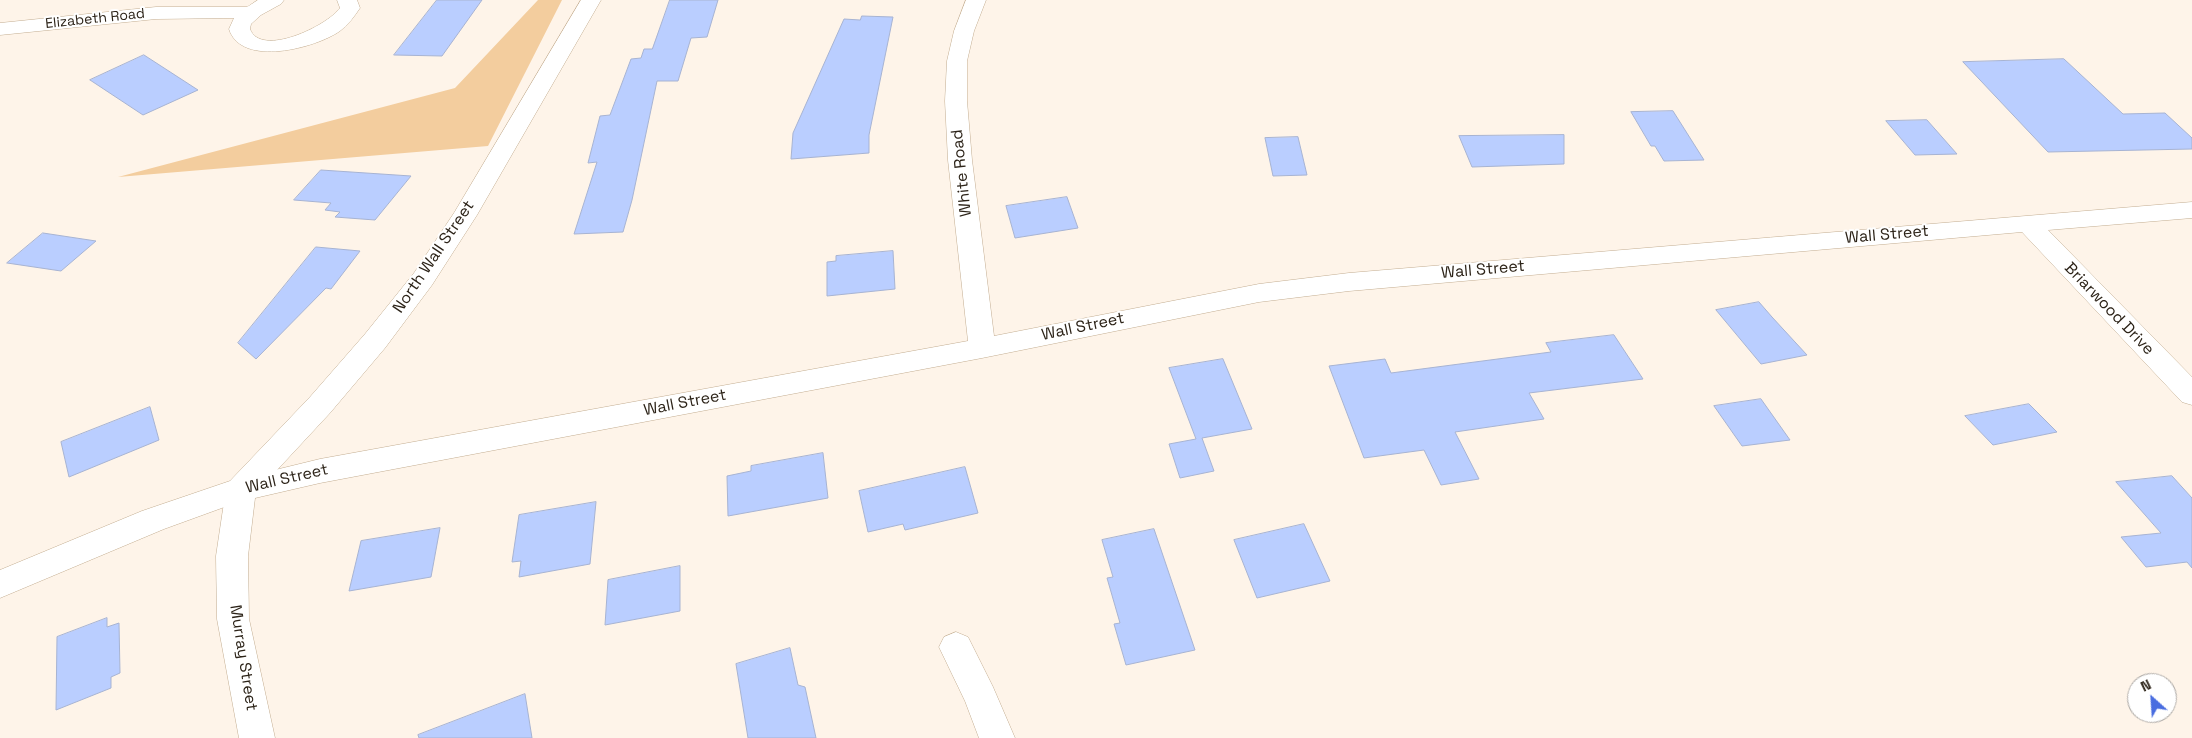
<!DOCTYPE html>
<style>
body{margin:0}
#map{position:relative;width:2192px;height:738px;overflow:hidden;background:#fef4e9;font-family:"Space Grotesk",sans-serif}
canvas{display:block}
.north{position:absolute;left:2127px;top:673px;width:50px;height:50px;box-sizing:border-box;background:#fff;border:1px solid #aba7a3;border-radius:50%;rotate:334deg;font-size:14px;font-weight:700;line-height:20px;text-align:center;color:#2c2318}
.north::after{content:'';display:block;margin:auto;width:18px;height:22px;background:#496de0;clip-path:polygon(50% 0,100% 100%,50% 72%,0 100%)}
</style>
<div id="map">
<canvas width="2192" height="738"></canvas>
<div class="north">N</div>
</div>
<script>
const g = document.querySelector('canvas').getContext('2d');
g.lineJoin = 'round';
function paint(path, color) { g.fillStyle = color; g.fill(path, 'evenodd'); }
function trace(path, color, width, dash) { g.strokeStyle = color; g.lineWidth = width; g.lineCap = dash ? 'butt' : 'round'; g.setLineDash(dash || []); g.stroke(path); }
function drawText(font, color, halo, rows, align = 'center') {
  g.font = font + ' "Space Grotesk",sans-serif'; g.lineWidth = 4; g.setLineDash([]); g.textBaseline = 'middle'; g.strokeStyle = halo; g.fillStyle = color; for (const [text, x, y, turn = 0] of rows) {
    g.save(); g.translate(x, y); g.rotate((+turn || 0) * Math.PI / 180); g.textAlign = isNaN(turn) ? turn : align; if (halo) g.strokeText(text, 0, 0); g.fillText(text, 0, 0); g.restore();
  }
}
paint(new Path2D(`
 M538,0H562L488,146L118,177L455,88Z`), '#f3cd9e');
const building = new Path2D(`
 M437,0H482L442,56L394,55Z
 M670,0H718L707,37L691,38L678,81H657L632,200L623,232L574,234L597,162L588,163L600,116L610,115L631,59L641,58L644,49H652Z
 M862,16L893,17L869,135V153L791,159L793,133L844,19L860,20Z
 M144,55L198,90L143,115L90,80Z
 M2064,59L2123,114L2165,113L2192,138V149L2048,152L1963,62Z
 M1673,111L1704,160L1664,161L1655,146H1651L1631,112Z
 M1927,120L1957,154L1915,155L1886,121Z
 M1564,135V164L1472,167L1459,136Z
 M1298,137L1307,175L1273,176L1265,138Z
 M321,170L411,176L375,220L335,217L340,212L325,210L331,203L294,200Z
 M1067,197L1078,228L1015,238L1006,206Z
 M43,233L96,241L61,271L7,263Z
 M316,247L360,251L331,289L326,288L256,359L238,343Z
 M893,251L895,289L827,296V262L836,261V256Z
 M1759,302L1772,317L1807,355L1761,364L1716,310Z
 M1614,335L1643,379L1529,393L1544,419L1455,432L1479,479L1441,485L1424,450L1364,458L1329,366L1385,359L1391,373L1551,352L1546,343Z
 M1223,359L1252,429L1202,438L1214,471L1180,478L1169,444L1196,439L1169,368Z
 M1761,399L1790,440L1742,446L1714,406Z
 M2029,404L2057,432L1993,445L1965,416Z
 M150,407L159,440L69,477L61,442Z
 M823,453L828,498L728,516L727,476L751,471V466Z
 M965,467L978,513L905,530L903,524L868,532L859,491Z
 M2172,476L2192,498V568L2187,562L2146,567L2121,537L2161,533L2116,482Z
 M596,502L590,564L519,577L521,561L512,562L519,515Z
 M1304,524L1330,581L1257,598L1234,540Z
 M440,528L431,577L349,591L361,541Z
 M1154,529L1195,650L1126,665L1114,624L1120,623L1107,578L1113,577L1102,540Z
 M680,566V611L605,625L608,580Z
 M107,618V627L119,623L120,673L111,677V688L56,710L57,637Z
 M790,648L798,685L805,687L816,738H748L736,664Z
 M525,694L532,738H419L418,735Z`);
paint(building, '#baceff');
trace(building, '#a7b3d2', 1);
const minor = new Path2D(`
 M258,0H284L281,4L261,15L251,24L250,29C261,58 327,26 340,8L337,0H357L360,8C354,17 348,25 340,31C316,48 241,68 229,29L234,18L156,19L0,35V23L156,7H247Z
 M966,0H986L974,31L967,61V101L972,160L994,336L1259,284L1349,273L2192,202V218L2048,230L2192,377V405L2182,402L2022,232L1349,291L1259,302L982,358L320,483L255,498L248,556L249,619L275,738H239L217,619L216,556L226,489L230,481L320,459L968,341L948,160L945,101L947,61L954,31Z
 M956,632L968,637L993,687L1015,738H979L965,701L939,647L944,637Z`);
const tertiary = new Path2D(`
 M581,0H601L477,215L432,285L385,348L330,413L252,497L164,529L0,598V570L142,511L230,481L310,397L365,334L414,273L454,213Z`);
trace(minor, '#c3ad91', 1);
trace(tertiary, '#c3ad91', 1);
paint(minor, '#fff');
paint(tertiary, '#fff');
drawText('14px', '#2c2318', '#fff', [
 ["Elizabeth Road",95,19,-6]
]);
drawText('16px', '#2c2318', '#fff', [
 ["White Road",962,173,-96],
 ["Wall Street",1887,235,-5],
 ["North Wall Street",434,257,-56],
 ["Wall Street",1483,270,-5],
 ["Briarwood Drive",2109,309,46],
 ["Wall Street",1083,327,-12],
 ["Wall Street",685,403,-11],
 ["Wall Street",287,479,-13],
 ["Murray Street",243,658,81]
]);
</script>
